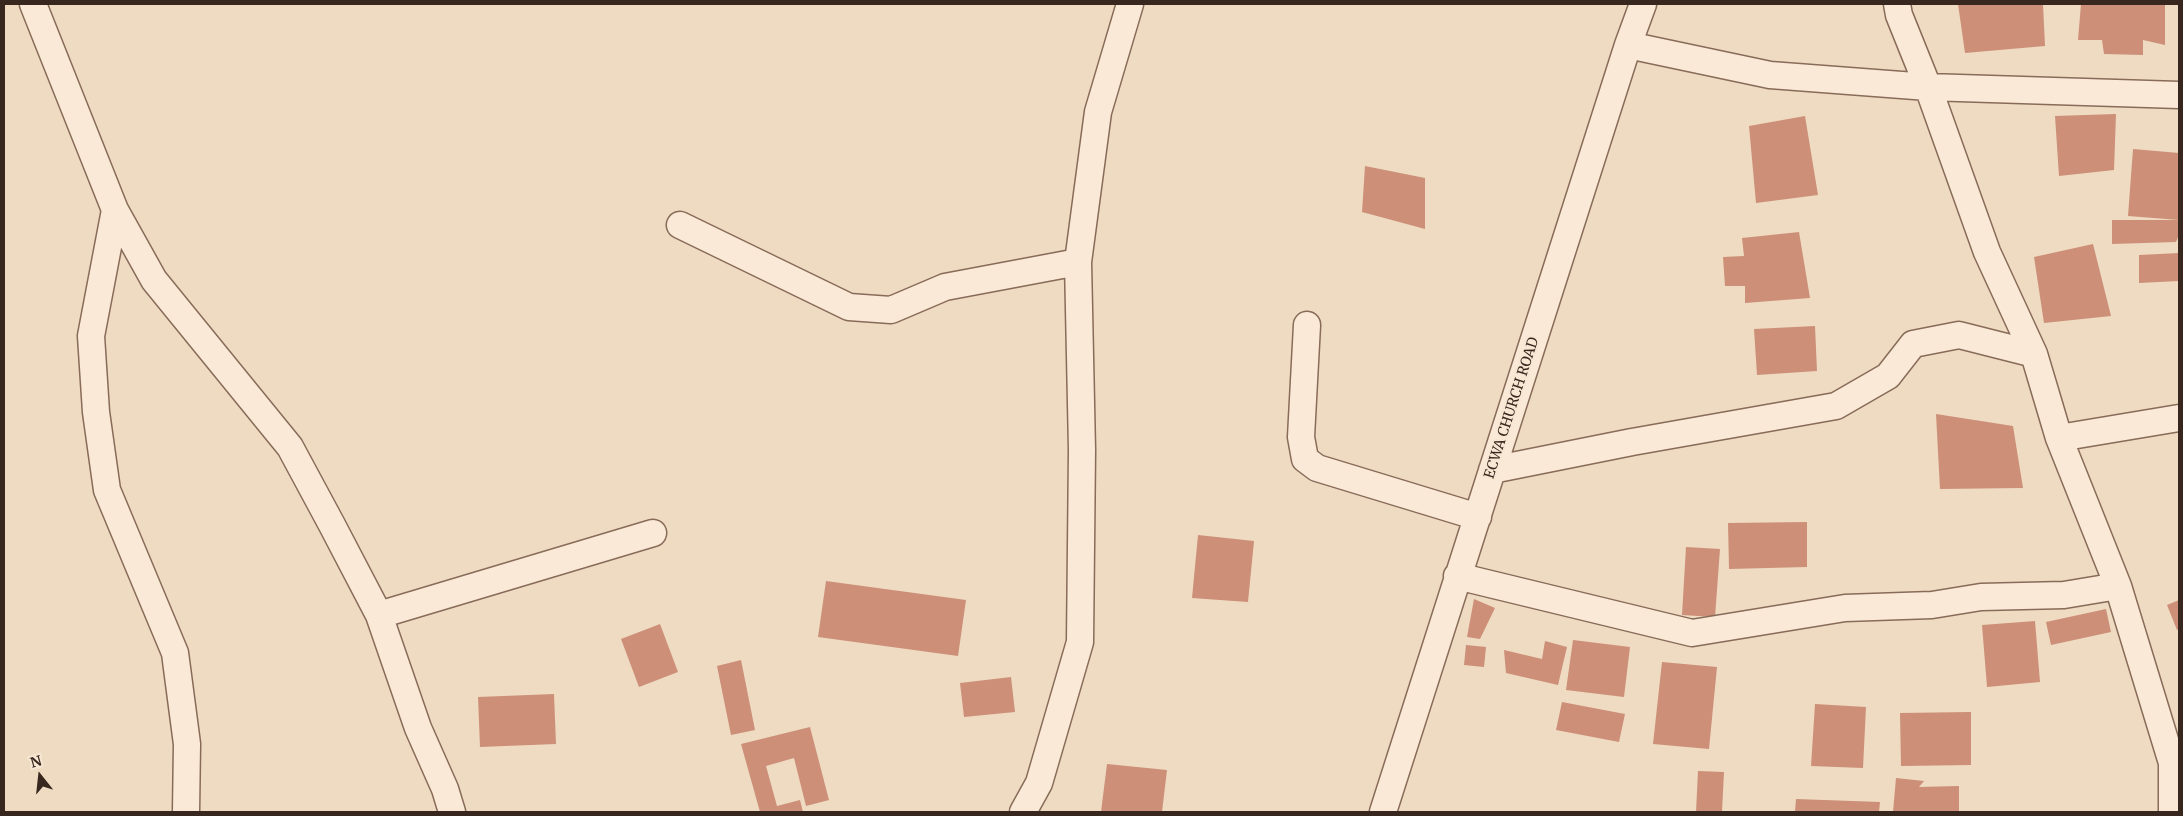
<!DOCTYPE html>
<style>
body{margin:0}
#map{position:relative;width:2183px;height:816px;overflow:hidden;background:#eedbc2;font-family:Merriweather,serif}
canvas{display:block}
.frame{position:absolute;inset:0;border:5px solid #38271e;pointer-events:none}
.north{position:absolute;left:15px;top:751px;width:50px;height:50px;-webkit-text-stroke:4px #f6e6d2;paint-order:stroke;rotate:344deg;font-size:14px;font-weight:700;line-height:20px;text-align:center;color:#38271e}
.north::after{content:'';display:block;margin:auto;width:18px;height:22px;background:#38271e;clip-path:polygon(50% 0,100% 100%,50% 72%,0 100%)}
</style>
<div id="map">
<canvas width="2183" height="816"></canvas>
<div class="frame"></div>
<div class="north">N</div>
</div>
<script>
const g = document.querySelector('canvas').getContext('2d');
g.lineJoin = 'round';
function paint(path, color) { g.fillStyle = color; g.fill(path, 'evenodd'); }
function trace(path, color, width, dash) { g.strokeStyle = color; g.lineWidth = width; g.lineCap = dash ? 'butt' : 'round'; g.setLineDash(dash || []); g.stroke(path); }
function drawText(font, color, halo, rows, align = 'center') {
  g.font = font + ' Merriweather,serif'; g.lineWidth = 4; g.setLineDash([]); g.textBaseline = 'middle'; g.strokeStyle = halo; g.fillStyle = color; for (const [text, x, y, turn = 0] of rows) {
    g.save(); g.translate(x, y); g.rotate((+turn || 0) * Math.PI / 180); g.textAlign = isNaN(turn) ? turn : align; if (halo) g.strokeText(text, 0, 0); g.fillText(text, 0, 0); g.restore();
  }
}
paint(new Path2D(`
 M1958,4H2043L2045,46L1965,53Z
 M2081,4H2165V45L2143,40V55L2104,54L2102,40H2078Z
 M2116,114L2114,170L2059,176L2055,116Z
 M1805,116L1818,195L1756,203L1749,126Z
 M2133,149L2179,153V220L2128,216Z
 M1365,166L1425,178V229L1362,212Z
 M2112,220H2179V235L2176,242L2112,244Z
 M1799,232L1810,298L1745,303V286H1725L1723,257L1744,256L1742,238Z
 M2093,244L2111,316L2044,323L2034,257Z
 M2179,253V281L2139,283V255Z
 M1815,326L1817,371L1757,375L1754,329Z
 M1936,414L2013,426L2023,488L1940,489Z
 M1807,522V567L1729,569L1728,523Z
 M1198,535L1254,541L1248,602L1192,598Z
 M1686,547L1720,549L1715,617L1682,615Z
 M826,581L966,600L958,656L818,637Z
 M1474,599L1495,608L1480,639L1467,637Z
 M2179,600V629L2177,630L2167,605Z
 M2106,609L2111,632L2051,645L2046,622Z
 M2035,621L2040,682L1987,687L1982,625Z
 M660,624L678,672L639,687L621,639Z
 M1573,640L1630,647L1624,697L1566,690Z
 M1545,641L1567,647L1558,685L1506,673L1504,650L1542,659Z
 M1466,645L1486,647L1484,667L1464,665Z
 M741,660L755,730L731,735L717,666Z
 M1662,662L1717,667L1709,749L1653,744Z
 M1011,677L1015,712L964,717L960,683Z
 M554,694L556,744L480,747L478,697Z
 M1562,702L1625,714L1619,742L1556,730Z
 M1815,704L1866,707L1863,768L1811,766Z
 M1971,712V765L1901,766L1900,713Z
 M810,727L829,800L806,806L794,758L766,766L777,806L800,800L803,812H760L741,744Z
 M1107,764L1167,770L1162,812H1101Z
 M1698,771L1724,772L1722,812H1696Z
 M1896,778L1924,781L1919,787L1959,786V812H1893Z
 M1796,799L1880,802L1879,812H1795Z`), '#cd8f78');
const street = new Path2D(`
 M33,4L115,210L154,280L290,447L332,525L379,615L418,728L445,789L452,812
 M1897,4L1899,15L1928,87L1987,252L2034,354L2059,438L2118,586L2172,763V812
 M1628,45L1770,75L1928,87L2179,95
 M115,210L91,336L96,412L107,490L175,653L187,744L186,812
 M680,225L849,307L891,310L945,287L1078,262
 M1307,325L1301,437L1305,459L1317,468L1478,517
 M2059,438L2179,418
 M1492,470L1632,442L1836,406L1888,376L1913,344L1959,335L2034,354
 M1457,576L1692,633L1845,608L1932,605L1981,597L2064,595L2118,586
 M379,615L653,533
 M1023,812L1039,783L1080,642L1082,450L1078,262L1098,112L1130,4
 M1383,812L1628,45L1643,4`);
trace(street, '#886b59', 29);
trace(street, '#f9e9d6', 26);
drawText('14px', '#38271e', '#f6e6d2', [
 ["ECWA CHURCH ROAD",1512,408,-72]
]);
</script>
